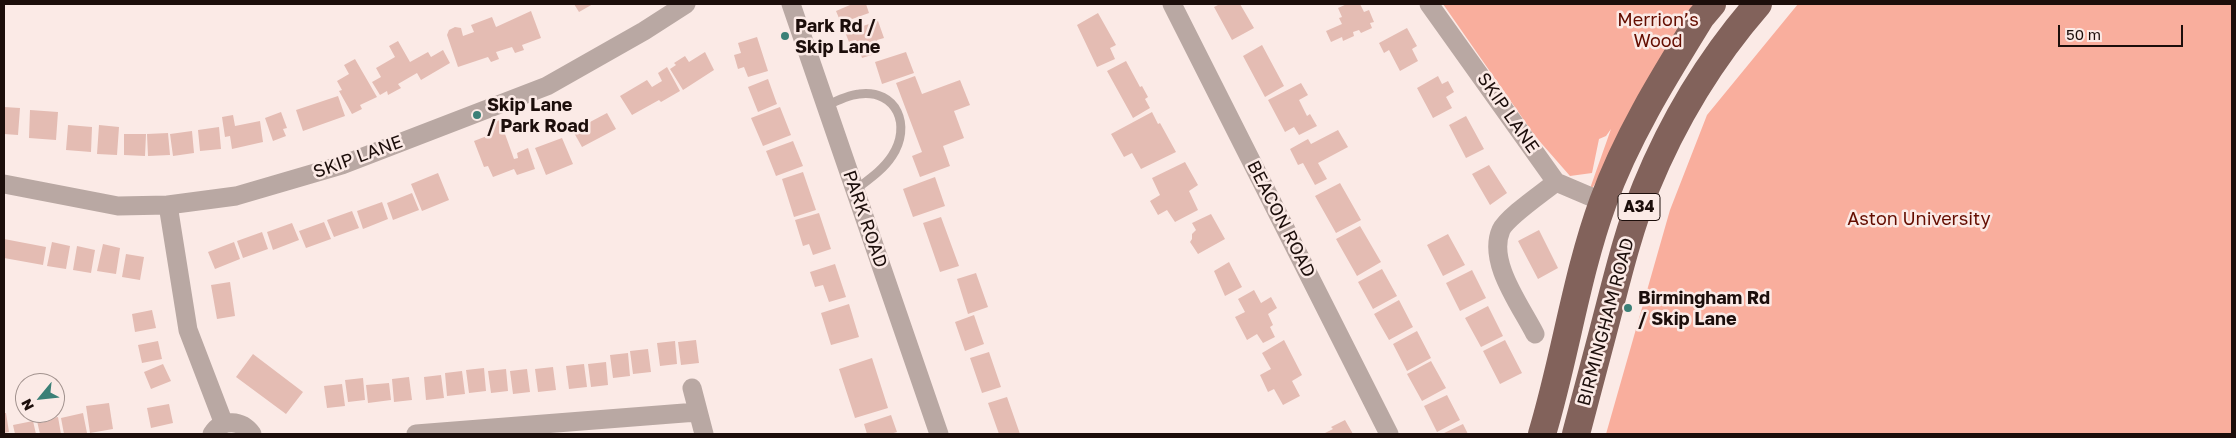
<!DOCTYPE html>
<meta charset="utf-8">
<style>
body{margin:0}
#map{position:relative;width:2236px;height:438px;overflow:hidden;background:#fbeae6;font-family:"Golos Text",sans-serif}
canvas{display:block}
.frame{position:absolute;inset:0;border:5px solid #1c0e0b;pointer-events:none}
.north{position:absolute;left:15px;top:373px;width:50px;height:50px;box-sizing:border-box;background:#fbeae6;border:1px solid #a2928e;border-radius:50%;rotate:242deg;font-size:14px;font-weight:700;line-height:20px;text-align:center;color:#1c0e0b}
.north::after{content:'';display:block;margin:auto;width:18px;height:22px;background:#3b8077;clip-path:polygon(50% 0,100% 100%,50% 72%,0 100%)}
.scale{position:absolute;left:2058px;top:25px;width:125px;height:22px;box-sizing:border-box;border:2px solid #1c0e0b;border-top:0;padding-left:6px;font-size:15px;line-height:18px;white-space:nowrap;color:#1c0e0b;-webkit-text-stroke:4px #fbeae6;paint-order:stroke}
</style>
<div id="map">
<canvas width="2236" height="438"></canvas>
<div class="frame"></div>
<div class="north">N</div>
<div class="scale">50 m</div>
</div>
<script>
const g = document.querySelector('canvas').getContext('2d');
g.lineJoin = 'round';
function paint(path, color) { g.fillStyle = color; g.fill(path, 'evenodd'); }
function trace(path, color, width, dash) { g.strokeStyle = color; g.lineWidth = width; g.lineCap = dash ? 'butt' : 'round'; g.setLineDash(dash || []); g.stroke(path); }
function drawText(font, color, halo, rows, align = 'center') {
  g.font = font + ' "Golos Text",sans-serif'; g.lineWidth = 5; g.setLineDash([]); g.textBaseline = 'middle'; g.strokeStyle = halo; g.fillStyle = color; for (const [text, x, y, turn = 0] of rows) {
    g.save(); g.translate(x, y); g.rotate((+turn || 0) * Math.PI / 180); g.textAlign = isNaN(turn) ? turn : align; if (halo) g.strokeText(text, 0, 0); g.fillText(text, 0, 0); g.restore();
  }
}
paint(new Path2D(`
 M1443,4H1703L1587,197L1611,129L1606,136L1599,139L1592,173L1570,176L1535,136Z
 M1798,4H2232V434H1606L1670,210L1707,115Z`), '#f9ae9d');
paint(new Path2D(`
 M574,4H593L579,12Z
 M849,4H866L869,13L841,23L836,11L850,5Z
 M1220,4H1240L1254,28L1232,40L1214,7Z
 M1347,4H1360L1364,12L1369,10L1374,22L1370,23L1372,28L1361,33L1359,30L1353,32L1354,36L1343,41L1342,37L1331,42L1326,31L1342,24L1339,18L1342,17L1338,8Z
 M531,11L541,38L522,45L524,50L515,53L512,47L496,52L499,59L491,62L488,57L458,67L447,35L449,30L455,27L461,28L463,36L474,32L471,25L492,17L496,27Z
 M1098,13L1116,45L1110,48L1115,59L1097,67L1077,25Z
 M878,21L884,38L877,40L881,52L862,58L856,40L849,42L845,32Z
 M1407,28L1417,46L1412,49L1418,61L1400,71L1389,50L1384,53L1379,43Z
 M757,37L768,71L748,77L744,67L738,69L734,55L741,53L738,43Z
 M398,41L410,62L428,52L431,57L443,50L450,63L421,80L417,73L398,84L401,88L388,95L387,91L380,95L372,82L381,77L376,68L395,57L389,46Z
 M1262,45L1284,86L1265,97L1243,56Z
 M705,52L714,70L683,90L670,69L676,65L674,63L685,56L689,62Z
 M906,52L914,73L882,84L875,62Z
 M355,59L377,97L360,105L362,109L352,114L339,91L342,90L337,81L349,74L344,65Z
 M1126,61L1140,87L1142,86L1148,97L1145,99L1150,108L1133,118L1107,71Z
 M667,67L680,91L661,102L659,100L632,115L620,96L647,80L652,87L662,81L658,73Z
 M915,76L922,94L960,80L970,105L954,111L964,138L943,146L950,166L920,177L912,156L922,152L896,83Z
 M1438,76L1442,84L1448,81L1454,92L1446,97L1452,108L1433,118L1417,88Z
 M768,79L777,104L758,112L748,87Z
 M1301,83L1308,95L1299,100L1307,116L1310,114L1317,126L1299,135L1294,127L1285,132L1268,100Z
 M338,96L345,116L303,131L296,110Z
 M4,107L20,108L18,135L4,134Z
 M780,107L791,135L763,146L751,118Z
 M30,110L58,112L56,140L29,138Z
 M281,112L287,128L283,129L286,136L273,141L265,118Z
 M1152,112L1158,124L1160,123L1176,152L1141,169L1132,153L1124,157L1111,134Z
 M607,113L616,129L582,147L573,131Z
 M233,115L235,126L260,121L263,142L232,149L230,136L225,137L222,117Z
 M1466,116L1484,149L1466,158L1449,125Z
 M500,120L514,159L518,158L517,153L528,148L535,169L517,175L514,169L493,177L488,166L484,167L474,141L492,134L489,124Z
 M68,125L92,127L91,152L66,150Z
 M99,125L119,127L117,155L97,154Z
 M219,127L221,149L200,151L198,130Z
 M1338,130L1348,147L1318,163L1327,179L1315,185L1303,163L1298,165L1290,149L1308,139L1311,144Z
 M192,131L194,153L173,156L170,134Z
 M168,133L170,155L148,156L147,134Z
 M124,134H146L145,156L124,155Z
 M562,138L573,164L546,175L535,148Z
 M793,141L803,166L776,176L766,151Z
 M1185,162L1198,185L1189,191L1198,210L1175,222L1167,210L1158,215L1150,201L1160,195L1152,178Z
 M1489,165L1507,193L1490,205L1472,174Z
 M803,172L816,210L794,217L782,179Z
 M438,173L449,200L422,211L411,184Z
 M935,177L945,206L913,217L903,189Z
 M1340,183L1361,220L1336,233L1315,196Z
 M412,193L419,210L393,220L387,203Z
 M382,202L388,219L363,229L357,211Z
 M352,211L359,228L334,237L327,220Z
 M819,213L831,249L813,255L809,244L803,246L795,220Z
 M1211,214L1225,239L1198,254L1190,242L1192,239V234L1196,230L1192,223Z
 M941,217L959,266L940,272L923,223Z
 M324,222L331,239L306,248L299,231Z
 M292,223L299,240L273,250L267,232Z
 M1360,226L1381,262L1357,276L1336,239Z
 M1539,230L1558,268L1538,279L1518,241Z
 M262,232L268,249L243,258L237,241Z
 M1448,234L1465,265L1443,276L1427,245Z
 M4,239L46,247L43,265L4,258Z
 M52,242L70,246L66,269L47,266Z
 M234,242L240,259L215,269L208,252Z
 M103,244L120,248L116,274L97,271Z
 M77,246L95,250L91,273L73,270Z
 M126,254L144,257L140,280L122,277Z
 M1229,262L1242,287L1225,296L1214,271Z
 M835,264L846,297L829,302L823,285L815,287L810,272Z
 M1382,269L1397,296L1373,309L1358,282Z
 M1472,270L1486,298L1460,311L1446,283Z
 M976,273L988,307L968,314L957,279Z
 M230,282L235,316L217,319L211,285Z
 M1254,290L1261,303L1271,297L1277,308L1268,314L1273,325L1270,327L1275,337L1263,343L1257,334L1247,340L1235,317L1245,312L1238,299Z
 M1399,300L1413,327L1389,340L1374,314Z
 M849,304L859,337L831,345L821,313Z
 M1488,306L1503,336L1481,347L1465,318Z
 M152,310L156,328L135,332L132,314Z
 M974,315L984,344L965,351L955,322Z
 M1417,331L1431,358L1407,371L1393,344Z
 M696,340L699,363L681,365L678,342Z
 M1284,340L1302,375L1292,381L1300,396L1283,405L1274,389L1268,392L1260,375L1271,369L1262,353Z
 M1505,340L1522,373L1500,384L1483,351Z
 M158,341L162,359L142,363L138,345Z
 M675,341L677,364L660,366L657,343Z
 M648,349L651,372L633,374L630,351Z
 M989,352L1001,387L982,393L970,358Z
 M628,353L630,376L613,378L610,355Z
 M253,354L303,392L286,414L236,377Z
 M872,358L888,408L855,418L839,369Z
 M1431,361L1446,388L1422,401L1407,374Z
 M606,362L608,385L591,387L588,364Z
 M163,364L171,381L151,389L144,372Z
 M584,364L587,387L569,389L566,366Z
 M553,367L556,390L538,392L535,369Z
 M484,368L486,391L469,393L466,370Z
 M506,369L508,391L491,393L488,371Z
 M527,369L530,392L513,394L510,371Z
 M462,371L465,394L447,396L445,373Z
 M441,375L444,398L426,400L424,377Z
 M409,377L412,400L394,402L392,379Z
 M363,378L365,400L348,402L345,380Z
 M389,383L391,400L368,403L366,385Z
 M342,384L345,406L327,408L324,386Z
 M1447,395L1460,420L1437,432L1424,406Z
 M1007,397L1020,434H999L988,403Z
 M109,403L113,429L90,433L86,406Z
 M169,404L173,423L151,428L147,408Z
 M4,413H6L9,432L4,433Z
 M83,413L87,433L64,434L61,418Z
 M891,415L897,432L890,434H867L864,424Z
 M58,417L61,434H40L37,421Z
 M1345,420L1353,434H1323L1333,429L1331,427Z
 M33,421L36,434H15L13,425Z
 M1463,424L1468,434H1442Z`), '#e4bcb3');
trace(new Path2D(`
 M826,106C836,101 848,95 859,94C897,89 912,126 892,156C883,170 868,180 855,190`), '#b9a8a3', 9);
trace(new Path2D(`
 M791,4L939,434
 M1172,4L1389,434
 M1429,4L1556,182L1603,202
 M4,184L118,206L168,205L236,196L342,165L547,86L644,31L686,4
 M168,205L188,330L224,424
 M1535,334C1521,306 1487,262 1501,230C1507,217 1544,192 1556,182
 M692,388L704,434
 M212,434C222,418 242,420 252,434
 M416,434L697,412`), '#b9a8a3', 19);
trace(new Path2D(`
 M1542,434C1565,358 1576,276 1603,202C1627,136 1664,77 1701,17L1712,4
 M1576,434C1585,400 1594,366 1603,332C1616,283 1627,234 1646,187C1673,121 1711,58 1758,4`), '#82625b', 28);
for (const [x, y, r, color] of [
 [785,36,5,"#3b8077"],
 [477,115,5,"#3b8077"],
 [1628,308,5,"#3b8077"]
]) { const dot = new Path2D(); dot.arc(x, y, r, 0, 2 * Math.PI); g.fillStyle = color; g.fill(dot); trace(dot, '#fbeae6', 2); }
for (const [x, y, w] of [
 [1639,207,42]
]) { const box = new Path2D(); box.roundRect(x - w / 2, y - 13.5, w, 27, 4); g.fillStyle = '#fbeae6'; g.fill(box); trace(box, '#1c0e0b', 1); }
drawText('bold 16px', '#1c0e0b', null, [
 ["A34",1639,207]
]);
drawText('18px', '#640d00', '#fbeae6', [
 ["Merrion’s",1658,20],
 ["Wood",1658,41],
 ["Aston University",1919,219]
]);
drawText('bold 18px', '#1c0e0b', '#fbeae6', [
 ["Park Rd /",795,26],
 ["Skip Lane",795,47],
 ["Skip Lane",487,105],
 ["/ Park Road",487,126],
 ["Birmingham Rd",1638,298],
 ["/ Skip Lane",1638,319]
], 'left');
drawText('18px', '#1c0e0b', '#fbeae6', [
 ["SKIP LANE",1508,113,55],
 ["SKIP LANE",358,157,-20],
 ["PARK ROAD",865,219,71],
 ["BEACON ROAD",1281,219,63],
 ["BIRMINGHAM ROAD",1606,322,-75]
]);
</script>
